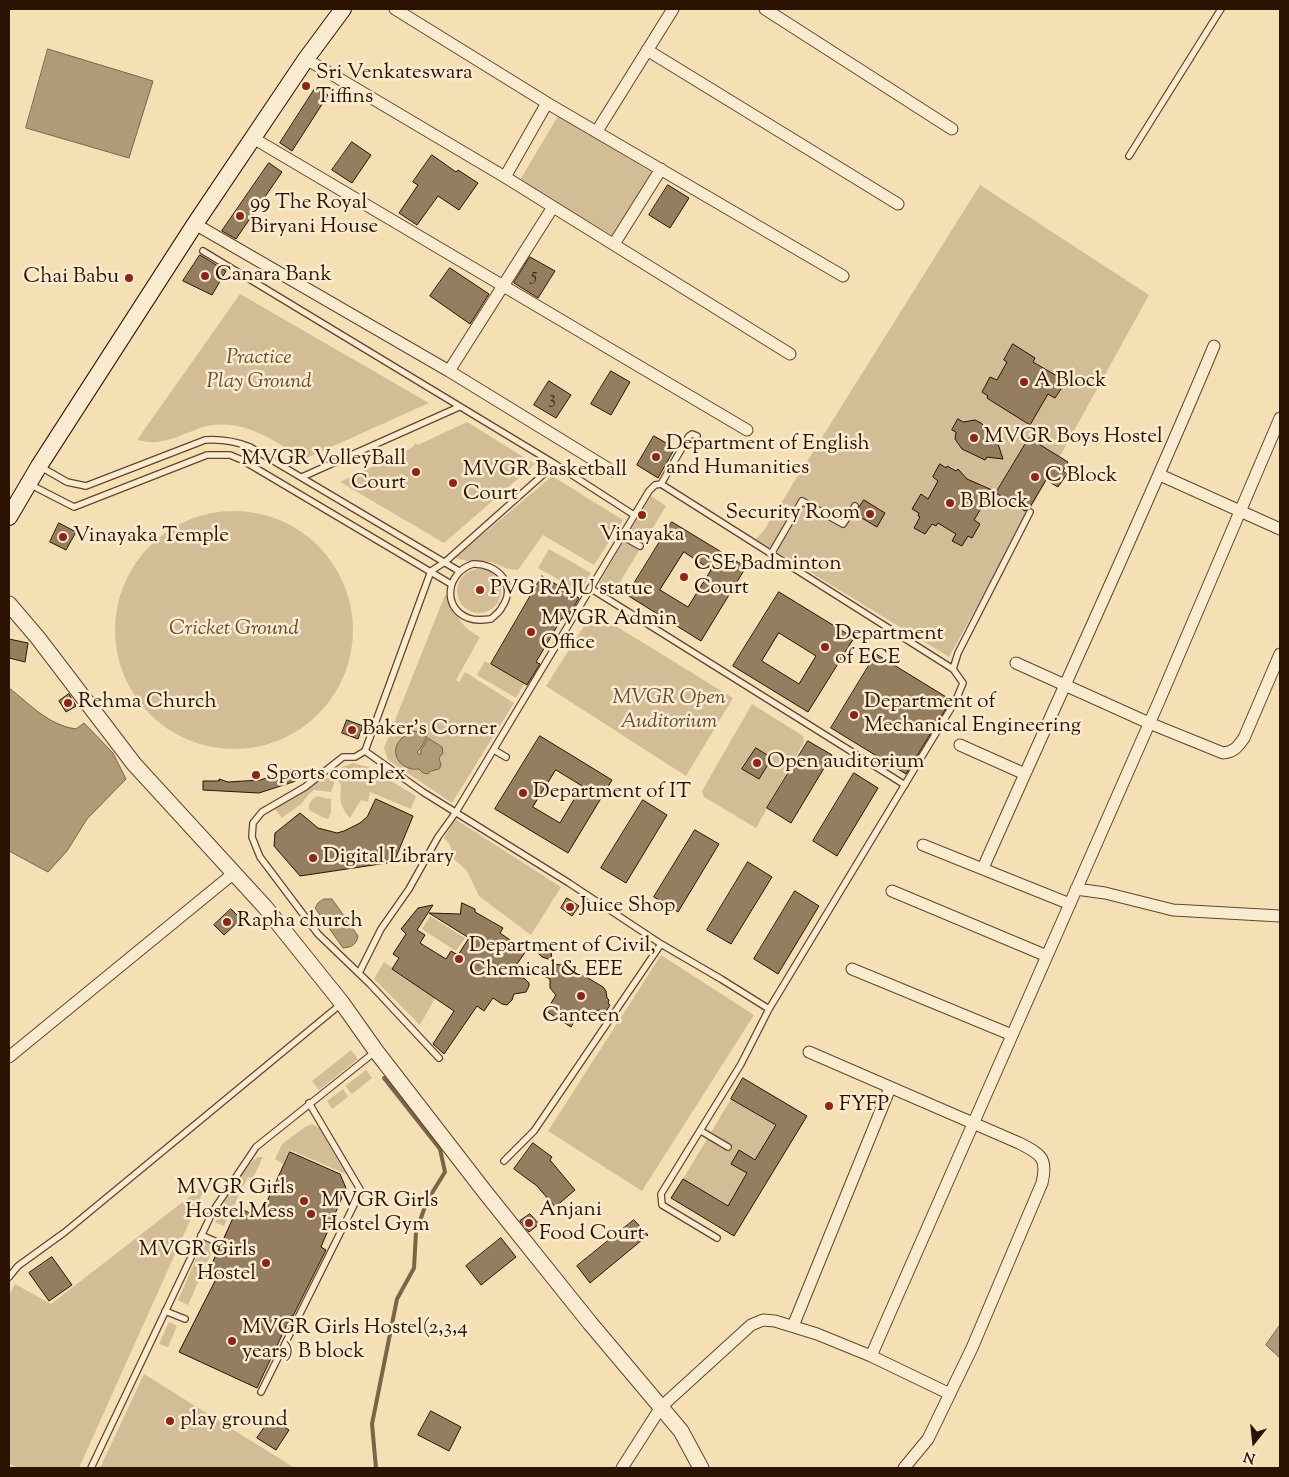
<!DOCTYPE html>
<style>
body{margin:0}
#map{position:relative;width:1289px;height:1477px;overflow:hidden;background:#f5e0b6;font-family:"Sorts Mill Goudy",serif}
canvas{display:block}
.frame{position:absolute;inset:0;border:10px solid #2c1200;pointer-events:none}
.north{position:absolute;left:1229px;top:1417px;width:50px;height:50px;-webkit-text-stroke:4px #f8ebd0;paint-order:stroke;rotate:196deg;font-size:14px;font-weight:700;line-height:20px;text-align:center;color:#2c1200}
.north::after{content:'';display:block;margin:auto;width:18px;height:22px;background:#2c1200;clip-path:polygon(50% 0,100% 100%,50% 72%,0 100%)}
</style>
<div id="map">
<canvas width="1289" height="1477"></canvas>
<div class="frame"></div>
<div class="north">N</div>
</div>
<script>
const g = document.querySelector('canvas').getContext('2d');
g.lineJoin = 'round';
function paint(path, color) { g.fillStyle = color; g.fill(path, 'evenodd'); }
function trace(path, color, width, dash) { g.strokeStyle = color; g.lineWidth = width; g.lineCap = dash ? 'butt' : 'round'; g.setLineDash(dash || []); g.stroke(path); }
function drawText(font, color, halo, rows, align = 'center') {
  g.font = font + ' "Sorts Mill Goudy",serif'; g.lineWidth = 5; g.setLineDash([]); g.textBaseline = 'middle'; g.strokeStyle = halo; g.fillStyle = color; for (const [text, x, y, turn = 0] of rows) {
    g.save(); g.translate(x, y); g.rotate((+turn || 0) * Math.PI / 180); g.textAlign = isNaN(turn) ? turn : align; if (halo) g.strokeText(text, 0, 0); g.fillText(text, 0, 0); g.restore();
  }
}
paint(new Path2D(`
 M558,116L652,172L613,236L520,180Z
 M980,185L1149,295L949,657L756,539L764,530Z
 M240,294L429,403L302,460C273,438 238,416 200,428C186,433 171,441 156,442C151,443 143,441 137,440Z
 M467,422L535,464L444,543L340,482L413,447L415,443L418,445Z
 M552,476L623,520L594,565L543,535L518,570L508,569L491,562H472L455,558Z
 M651,496L666,506L614,592L599,583Z
 M115 630a119 119 0 1 1 238 0a119 119 0 1 1-238 0Z
 M549,549L591,573L580,592L538,568Z
 M457 591a22 22 0 1 1 44 0a22 22 0 1 1-44 0Z
 M445,595L450,596C457,617 460,626 480,637L456,680L459,682L465,672L514,703L452,803L388,760L384,748Z
 M593,612L733,698L686,776L546,686Z
 M485,661L524,684L516,698L477,675Z
 M752,704L803,736L804,742L756,828L704,797L702,791Z
 M353,763L368,767L416,796L411,809L370,792L368,802L361,800L350,818C339,804 340,801 341,785L336,778L331,792L314,790L309,794L301,804L282,818L274,808L310,786L338,773L336,777L342,767Z
 M317,796L329,799L331,798V812L328,819L322,817L309,810C308,803 312,799 317,796Z
 M455,819L561,887L531,935L479,896L467,871L454,859L450,845L444,838Z
 M430,916L465,938L456,951L422,929Z
 M661,955L754,1015L642,1191L548,1131Z
 M384,962L435,998L420,1025L374,979Z
 M351,1050L358,1059L319,1090L312,1081Z
 M366,1070L372,1078L352,1094L345,1086Z
 M343,1089L348,1097L332,1109L327,1101Z
 M731,1099L776,1125L755,1160L740,1151L747,1173L728,1206L683,1179Z
 M312,1124L319,1128L346,1174L290,1150L283,1164L275,1159L282,1144L305,1127Z
 M258,1157H263L253,1178L248,1177L224,1226L215,1222C227,1198 236,1172 258,1157Z
 M207,1183L79,1468H18L9,1464V1296L15,1284L51,1304Z
 M204,1241L215,1245L188,1305L178,1300Z
 M169,1322L177,1326L168,1347L159,1344Z
 M144,1374L293,1467L292,1468H100Z`), '#d3bd97');
const water = new Path2D(`
 M48,49L153,81L129,158L26,128Z
 M9,688C30,704 48,725 76,729L84,723L113,753L126,779L87,819L67,851L48,872L9,851Z
 M411,731L420,732L427,737L420,749L417,752L419,755L421,754V750L428,738L442,747L443,753L439,758L441,765L439,769L431,771L428,774L423,773L419,769C405,771 391,759 397,745C400,738 406,735 411,731Z
 M324,899H332L358,936C356,945 352,947 343,948L315,908L318,903Z
 M1280,1325V1358L1266,1345Z`);
paint(water, '#b19a78');
trace(water, '#7c6448', 1);
trace(new Path2D(`
 M376,1468L372,1424L397,1299L414,1268L416,1232L427,1201L445,1172L440,1149L384,1078`), '#7c6448', 4);
const building = new Path2D(`
 M316,87L328,95L292,151L280,143Z
 M352,142L371,155L352,183L332,170Z
 M432,155L456,172L458,170L478,183L459,210L438,196L417,225L399,213L418,185L413,182Z
 M269,163L282,172L236,239L222,231Z
 M668,185L689,198L670,228L649,215Z
 M200,255L226,271L212,295L183,281Z
 M530,257L555,271L538,298L514,283Z
 M450,268L489,294L470,324L430,296Z
 M1013,344L1035,358L1033,362L1062,379L1059,384L1063,386L1055,398L1048,394L1030,425L993,402L987,398L988,396L982,392L990,377L997,380L1007,362L1004,360Z
 M611,371L630,382L611,415L591,404Z
 M549,381L571,395L556,418L534,405Z
 M958,419L963,422L975,420L981,423L996,438L1003,459L987,457L985,460L962,449L955,439L956,432L952,430Z
 M654,436L675,448L658,478L637,465Z
 M1029,438L1068,462L1063,471L1067,474L1058,487L1046,480L1030,507L1025,511L996,493Z
 M940,464L946,468L947,466L956,471L958,469L967,479L992,490L974,520L980,524L972,538L968,536L962,546L952,541L956,534L938,523L936,526L932,524L925,534L914,528L920,517L918,516L919,513L912,509L921,494L928,499L938,481L933,477Z
 M864,500L885,513L877,527L855,514Z
 M672,522L746,567L701,641L627,595ZM684,552L711,570L688,607L660,590Z
 M59,523L76,532L66,550L50,542Z
 M542,576L579,598L566,620L562,618L536,662L540,664L527,685L491,664Z
 M779,592L854,638L808,712L733,666ZM779,633L816,656L799,684L762,661Z
 M9,639L28,643L25,662L9,658Z
 M876,654L951,700L906,774L831,728Z
 M69,694L76,706L66,712L59,701Z
 M347,720L363,726L358,739L342,733Z
 M540,736L612,780L568,853L495,809ZM556,770L582,786L560,823L533,807Z
 M808,741L832,755L791,823L767,808Z
 M756,748L772,758L759,779L742,769Z
 M295,769L296,781L259,793L203,790V781H219V779L228,782L260,780Z
 M854,773L878,788L837,856L813,841Z
 M376,799L413,816L394,862L300,876L274,846L275,833L300,813L318,828L337,833L344,831L360,823L367,817Z
 M643,800L667,815L626,883L601,868Z
 M695,830L719,844L678,912L654,897Z
 M748,862L772,877L731,944L707,930Z
 M795,891L819,906L778,974L754,959Z
 M567,898L579,906L572,916L561,908Z
 M462,903L475,909V912L503,928L500,933L526,951L508,977L524,978L529,983V986L526,992L514,994L512,1000L507,1005L502,1004L493,998L484,1011L477,1006L444,1054L433,1044L454,1011L392,969L399,958L393,954L406,934L401,929L418,908L433,905L417,930L425,935L420,943L446,959L451,951L458,955L469,938L429,913L460,914Z
 M231,909L241,919L224,935L214,925Z
 M542,943L549,944L552,948L551,960L542,957L535,950Z
 M554,964L568,966L603,987L606,991L607,998L609,1000L608,1003L610,1005L605,1013L599,1010L592,1013L580,1012L571,1027L546,1011L556,995L550,988V979L546,977Z
 M743,1078L807,1116L734,1236L671,1198L683,1179L728,1206L747,1173L731,1164L739,1150L755,1160L776,1125L731,1099Z
 M533,1143L552,1157L550,1160L575,1190L555,1207L537,1186L514,1169Z
 M290,1152L340,1174L346,1188L321,1247L326,1250L293,1316H291L257,1388L179,1352L215,1281L206,1277L219,1248L223,1245V1240L238,1207L259,1218Z
 M530,1214L539,1224L529,1232L520,1221Z
 M634,1220L648,1235L590,1283L577,1266Z
 M501,1238L516,1257L481,1285L466,1266Z
 M52,1257L72,1285L49,1301L29,1273Z
 M431,1411L461,1427L449,1451L418,1435Z
 M271,1418L289,1430L276,1450L257,1438Z`);
paint(building, '#957d5f');
trace(building, '#2c1200', 1);
const service = new Path2D(`
 M1129,156L1221,9
 M203,251L555,464
 M41,467L67,482L86,486L205,440C221,439 235,441 250,447L459,571
 M302,477L459,407
 M661,484L953,669
 M31,485L74,507L207,455H230L242,460L451,584
 M622,536L640,546
 M771,554L802,501L843,524L855,506
 M473,564C496,563 518,584 502,607C500,612 495,615 491,619C483,620 476,621 468,618C441,607 447,572 473,564Z
 M590,588L905,785
 M494,750L506,757
 M365,751L423,792L569,883L661,944L721,979L769,1009L956,700L963,683L953,669L958,653L1030,512
 M359,973L381,929L409,889L438,837L456,812L649,491L655,485L661,484L689,436L692,434L697,436
 M439,1058L370,984L318,934L260,857L252,837L253,823L262,812L305,787L343,757H355L365,751L431,571L445,562L555,464L634,515
 M701,1131L728,1147
 M504,1161L534,1131L661,944
 M201,1235L219,1243
 M717,1238L662,1205L661,1194L741,1064L769,1009
 M9,1277L18,1266L65,1232L341,1004
 M165,1311L185,1319
 M261,1392L361,1191L309,1103
 M91,1468L213,1211L256,1147L376,1051`);
const minor = new Path2D(`
 M395,9L547,103L843,276
 M765,9L952,129
 M647,50L898,204
 M306,59L505,177L790,354
 M597,131L673,9
 M253,138L747,430
 M505,177L547,103
 M195,224L449,371L612,471
 M614,244L661,169
 M449,371L553,207
 M1160,475L1280,529
 M1016,663L1149,723L1223,753C1235,752 1238,746 1244,738L1280,654
 M960,745L1025,774
 M923,845L1070,904
 M983,868C1060,694 1141,521 1214,346
 M1076,889L1105,893L1173,910L1280,916
 M892,891L1047,956
 M852,969L1012,1035
 M809,1052L1019,1143C1041,1154 1048,1158 1042,1183L972,1348L928,1439L904,1468
 M9,1057L234,873
 M793,1326L890,1088
 M871,1356L1160,699L1280,418
 M622,1468L661,1407L751,1325L763,1320L775,1321L817,1334L871,1356L950,1394`);
const tertiary = new Path2D(`
 M9,604L38,638L134,764L265,907L342,1003L376,1051L485,1192L590,1323L681,1431L701,1468`);
const secondary = new Path2D(`
 M9,517L39,466L195,224L306,59L343,9`);
trace(service, '#5e462e', 8);
trace(minor, '#5e462e', 13);
trace(tertiary, '#5e462e', 17);
trace(secondary, '#2c1200', 18);
trace(service, '#f8ebd0', 5.5);
trace(minor, '#f8ebd0', 11);
trace(tertiary, '#f8ebd0', 15);
trace(secondary, '#f8ebd0', 16);
for (const [x, y, r, color] of [
 [306,86,5,"#8f2418"],
 [240,216,5,"#8f2418"],
 [205,276,5,"#8f2418"],
 [129,278,5,"#8f2418"],
 [1024,382,5,"#8f2418"],
 [974,438,5,"#8f2418"],
 [656,457,5,"#8f2418"],
 [416,472,5,"#8f2418"],
 [1035,477,5,"#8f2418"],
 [453,483,5,"#8f2418"],
 [950,503,5,"#8f2418"],
 [870,514,5,"#8f2418"],
 [642,515,5,"#8f2418"],
 [63,537,5,"#8f2418"],
 [684,577,5,"#8f2418"],
 [480,590,5,"#8f2418"],
 [531,632,5,"#8f2418"],
 [825,647,5,"#8f2418"],
 [68,703,5,"#8f2418"],
 [854,715,5,"#8f2418"],
 [352,730,5,"#8f2418"],
 [757,763,5,"#8f2418"],
 [256,775,5,"#8f2418"],
 [523,793,5,"#8f2418"],
 [313,858,5,"#8f2418"],
 [570,907,5,"#8f2418"],
 [227,922,5,"#8f2418"],
 [459,959,5,"#8f2418"],
 [581,996,5,"#8f2418"],
 [829,1106,5,"#8f2418"],
 [304,1201,5,"#8f2418"],
 [311,1214,5,"#8f2418"],
 [529,1223,5,"#8f2418"],
 [266,1263,5,"#8f2418"],
 [232,1341,5,"#8f2418"],
 [170,1421,5,"#8f2418"]
]) { const dot = new Path2D(); dot.arc(x, y, r, 0, 2 * Math.PI); g.fillStyle = color; g.fill(dot); trace(dot, '#f8ebd0', 2); }
drawText('19px', '#462d18', null, [
 ["5",534,277],
 ["3",552,400]
]);
drawText('21px', '#2c1200', '#f8ebd0', [
 ["Sri Venkateswara",316,74],
 ["Tiffins",316,98],
 ["99 The Royal",250,204],
 ["Biryani House",250,228],
 ["Canara Bank",215,276],
 ["Chai Babu",119,278,"right"],
 ["A Block",1034,382],
 ["MVGR Boys Hostel",984,438],
 ["Department of English",666,445],
 ["and Humanities",666,469],
 ["MVGR VolleyBall",406,460,"right"],
 ["Court",406,484,"right"],
 ["MVGR Basketball",463,471],
 ["Court",463,495],
 ["C Block",1045,477],
 ["B Block",960,503],
 ["Security Room",860,514,"right"],
 ["Vinayaka",642,536,"center"],
 ["Vinayaka Temple",73,537],
 ["CSE Badminton",694,565],
 ["Court",694,589],
 ["PVG RAJU statue",490,590],
 ["MVGR Admin",541,620],
 ["Office",541,644],
 ["Department",835,635],
 ["of ECE",835,659],
 ["Rehma Church",78,703],
 ["Department of",864,703],
 ["Mechanical Engineering",864,727],
 ["Baker's Corner",362,730],
 ["Open auditorium",767,763],
 ["Sports complex",266,775],
 ["Department of IT",533,793],
 ["Digital Library",323,858],
 ["Juice Shop",580,907],
 ["Rapha church",237,922],
 ["Department of Civil,",469,947],
 ["Chemical & EEE",469,971],
 ["Canteen",581,1017,"center"],
 ["FYFP",839,1106],
 ["MVGR Girls",294,1189,"right"],
 ["Hostel Mess",294,1213,"right"],
 ["MVGR Girls",321,1202],
 ["Hostel Gym",321,1226],
 ["Anjani",539,1211],
 ["Food Court",539,1235],
 ["MVGR Girls",256,1251,"right"],
 ["Hostel",256,1275,"right"],
 ["MVGR Girls Hostel(2,3,4",242,1329],
 ["years) B block",242,1353],
 ["play ground",180,1421]
], 'left');
drawText('italic 21px', '#664e35', '#f8ebd0', [
 ["Practice",259,359],
 ["Play Ground",259,383],
 ["Cricket Ground",234,630],
 ["MVGR Open",669,699],
 ["Auditorium",669,723]
]);
</script>
